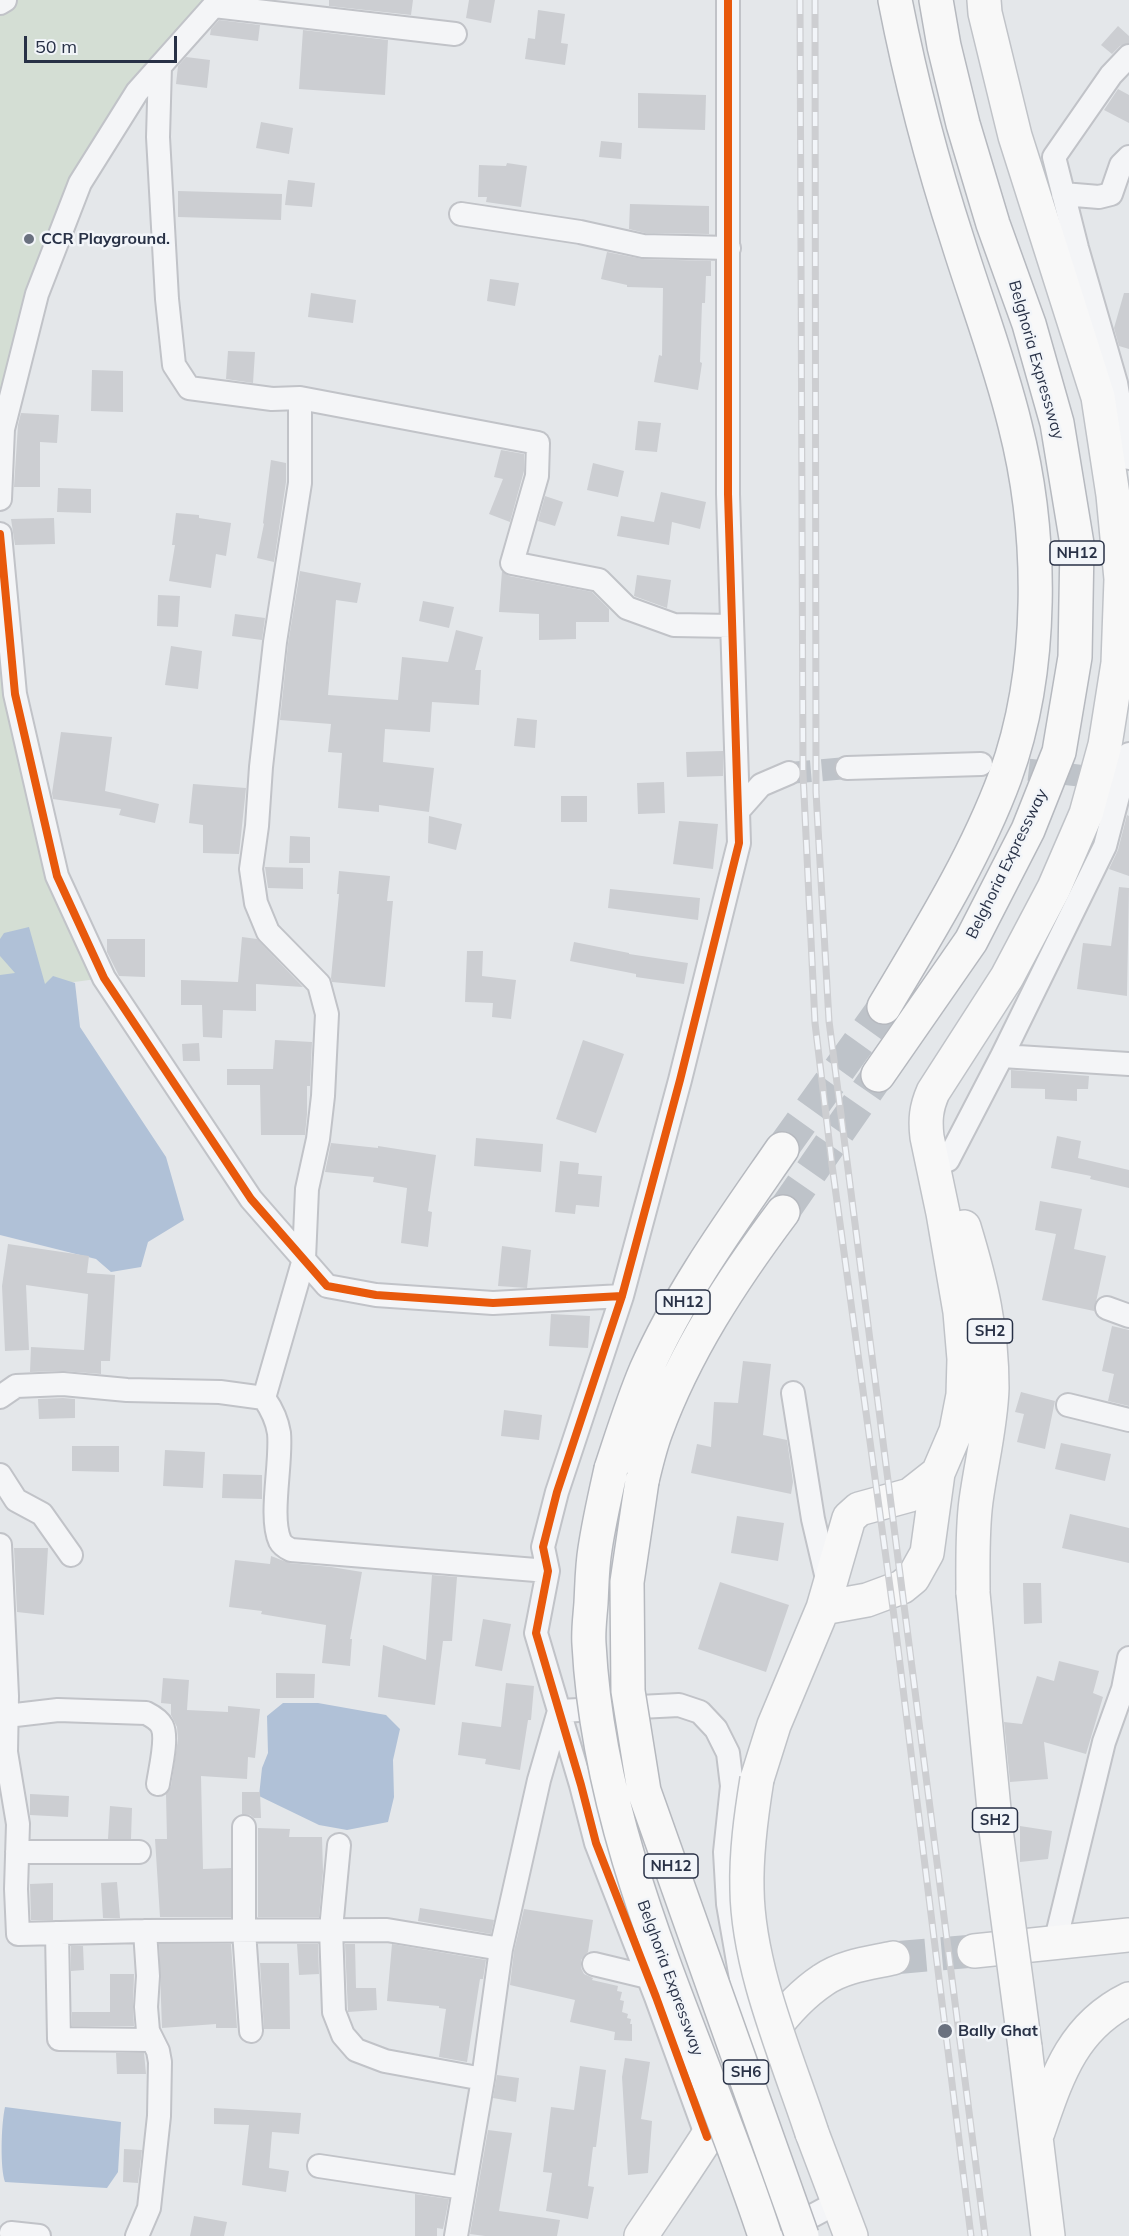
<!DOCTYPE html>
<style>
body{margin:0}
#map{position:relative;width:1129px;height:2236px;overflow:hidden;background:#e4e7ea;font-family:Mulish,sans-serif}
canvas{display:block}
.scale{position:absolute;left:24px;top:36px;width:153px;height:27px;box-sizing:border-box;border:3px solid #283146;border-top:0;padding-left:8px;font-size:18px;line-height:21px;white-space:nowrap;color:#283146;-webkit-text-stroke:4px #f2f5f9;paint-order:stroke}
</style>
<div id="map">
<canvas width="1129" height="2236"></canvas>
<div class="scale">50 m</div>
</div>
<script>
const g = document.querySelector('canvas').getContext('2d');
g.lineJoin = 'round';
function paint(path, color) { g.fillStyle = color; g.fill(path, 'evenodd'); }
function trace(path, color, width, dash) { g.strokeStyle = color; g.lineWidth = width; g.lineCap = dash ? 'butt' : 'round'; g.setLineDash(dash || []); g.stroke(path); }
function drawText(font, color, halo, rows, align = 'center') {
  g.font = font + ' Mulish,sans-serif'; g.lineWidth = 5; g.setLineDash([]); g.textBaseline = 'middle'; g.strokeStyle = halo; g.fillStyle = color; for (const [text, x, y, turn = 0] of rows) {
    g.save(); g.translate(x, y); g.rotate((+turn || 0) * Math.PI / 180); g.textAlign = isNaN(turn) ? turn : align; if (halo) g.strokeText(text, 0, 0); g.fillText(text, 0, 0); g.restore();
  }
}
paint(new Path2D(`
 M5,0H219L137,92L37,294L0,499V3Z
 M0,534L15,694L57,876L104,978L0,992Z`), '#d4ded4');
paint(new Path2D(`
 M29,927L45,984L53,976L75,983L80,1027L166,1157L184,1220L148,1242L141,1267L111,1272L96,1259L0,1235V975L15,973L0,956V939L4,933Z
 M283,1703H318L386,1715L400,1729L393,1760L394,1797L388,1822L347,1830L319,1825L259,1796L262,1768L268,1753L267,1716Z
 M5,2107L121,2122L118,2172L107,2188L5,2182C0,2168 1,2125 5,2107Z`), '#b0c1d7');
paint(new Path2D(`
 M329,0H413L411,15L329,6Z
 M469,0H495L491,23L466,18Z
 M538,10L565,14L561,43L568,44L565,65L525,59L528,38L535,39Z
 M219,20L260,25L258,41L210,35L211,29Z
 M1118,26L1129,36V43L1120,46L1112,54L1101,45Z
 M303,30L388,40L385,95L299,89Z
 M186,57L210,60L207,88L176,84L178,66Z
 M1118,89L1129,95V123L1104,110Z
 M638,93L706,95L705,130L638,128Z
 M261,122L293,128L289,154L256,148Z
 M601,141L622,143L621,159L599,157Z
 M507,163L527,166L521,207L486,202L487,197H478L479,165L506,166Z
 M288,180L315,183L312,207L285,205Z
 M178,191L282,194L281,220L178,217Z
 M630,204L709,206V234L645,233L629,229Z
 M607,252L642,259L711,261V276H706L705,303H702L700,362L702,363L698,390L654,382L659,355L662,356L663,288L627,287V285L601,279Z
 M490,279L519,283L515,306L487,301Z
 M311,293L356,300L353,323L308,317Z
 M1124,293H1129V349L1119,346L1114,328Z
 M228,351L255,352L253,383L226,379Z
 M92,370L123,371V412L91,411Z
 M21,413L59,415L57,443L40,442V487H14L18,425Z
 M638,421L661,423L657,452L635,450Z
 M501,450L524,454V471L510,522L489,514L503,479L494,477Z
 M271,460L286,463V482L274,562L257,558L264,524L263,523Z
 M593,463L624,471L618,497L587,490Z
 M58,488L91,489V513L57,512Z
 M661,492L706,502L700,529L672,522L669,545L617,536L621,516L654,522Z
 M545,496L563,502L555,526L538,521Z
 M176,513L199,515V518L231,523L226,556L216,554L211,588L169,581L175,545H172Z
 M54,518L55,544L15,545L11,519Z
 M300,571L361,583L357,603L336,600L328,695L398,700L402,657L448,662L456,630L483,637L475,670H481L479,705L432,702L430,732L385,729L383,762L434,768L429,812L379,805V812L338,808L342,753L328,752L331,724L280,720L288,644Z
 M502,571L509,576L592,592L609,609V622H576V639L539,640V614L499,612Z
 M637,575L671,580L667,608L634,596Z
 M158,595L180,596L178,627L157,626Z
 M423,601L454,607L449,628L419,621Z
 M235,614L265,618L262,640L232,636Z
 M171,646L202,651L198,689L165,685Z
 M517,718L537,720L535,748L514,746Z
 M61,732L112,737L105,791L159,804L155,823L119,815L121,809L53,799L52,793Z
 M723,751V776L687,777L686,752Z
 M664,782L665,813L638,814L637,783Z
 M193,784L246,788L239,854L203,853V825L189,823Z
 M561,796H587V822H561Z
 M1127,815L1129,816V876L1109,869L1118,850Z
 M429,816L462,824L456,850L428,843Z
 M679,821L718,824L713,869L673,864Z
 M290,836L310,837V863H289Z
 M265,867L303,868V889L268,888Z
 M339,871L390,876L387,901H393L385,987L332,982L331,978L339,894H337Z
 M1119,887L1129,888L1127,996L1077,989L1083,943L1111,946Z
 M610,889L700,898L698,920L608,908Z
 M242,937L257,939L303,987L256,984V1011L223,1010L222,1038L203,1037L202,1005H181V980L238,982Z
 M107,939H145V977L119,976L107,952Z
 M574,942L629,953V954L688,963L684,984L636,977V974L570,961Z
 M467,951H483L482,976L516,980L511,1019L492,1017L493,1003L465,1002Z
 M275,1040L312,1042L310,1086H307V1114L305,1135H261L260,1085H227V1069H273Z
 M583,1040L624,1054L596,1133L556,1119Z
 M199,1043L200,1061H183L182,1044Z
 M1011,1070L1089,1076L1088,1089H1077V1101L1045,1099V1089L1011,1088Z
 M1057,1136L1081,1141L1078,1158L1129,1170V1188L1090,1179L1091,1176L1051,1168Z
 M476,1138L543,1144L541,1172L474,1166Z
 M331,1143L378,1148V1146L436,1155L428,1211L432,1212L428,1247L401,1243L407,1188L373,1182L374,1177L325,1172Z
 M560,1161L579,1163L578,1174L602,1176L599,1207L576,1205L575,1214L555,1212Z
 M1040,1201L1082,1209L1074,1249L1106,1256L1094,1311L1042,1300L1056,1234L1035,1230Z
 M8,1244L89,1256L87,1273L115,1275L110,1361H101V1374L63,1371L30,1372L31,1347L84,1350L88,1294L26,1285L29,1350L5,1351L2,1286Z
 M502,1246L531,1250L527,1288L498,1286Z
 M551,1314L590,1316L588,1348L549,1346Z
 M1112,1326L1129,1330V1406L1108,1401L1114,1374L1102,1371Z
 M743,1361L771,1364L763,1435L787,1440L793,1482L791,1494L691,1473L697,1444L711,1447L714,1402L738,1403Z
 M1021,1392L1055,1401L1045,1449L1017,1442L1024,1414L1015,1412Z
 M63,1398L75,1399V1418L39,1419L38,1399Z
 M504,1410L542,1415L539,1440L501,1436Z
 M1061,1443L1111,1454L1105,1481L1055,1469Z
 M72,1446H119V1472L72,1471Z
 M165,1450L205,1452L203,1488L163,1486Z
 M223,1474L262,1475V1499L222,1498Z
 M1070,1514L1129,1528V1563L1062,1548Z
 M737,1516L784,1523L778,1561L731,1553Z
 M14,1548H48L44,1615L17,1612Z
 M271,1556L289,1563L331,1567L362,1572L350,1639H352L350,1666L322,1663L326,1625L261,1614L262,1611L229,1607L235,1560L270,1564Z
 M432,1575L457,1577L452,1641H443L435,1705L378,1697L383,1645L426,1660Z
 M720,1582L789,1605L766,1672L698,1649Z
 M1023,1583H1041L1042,1623L1024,1624Z
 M483,1619L511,1624L502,1671L475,1666Z
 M1059,1661L1099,1671L1093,1693L1103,1697L1086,1754L1044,1742L1048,1779L1010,1782L1004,1722L1022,1724L1037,1676L1054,1681Z
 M276,1673L315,1674L314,1698H276Z
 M163,1678L189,1680L187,1710L228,1712V1706L260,1709L255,1758L248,1757L247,1779L201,1776L203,1869L231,1868V1917H160L155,1839H167L166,1794L171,1786L178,1739L177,1727L171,1715V1704L161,1703Z
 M506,1683L534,1686L531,1720H528L520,1770L485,1764L486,1759L458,1755L462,1722L501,1727Z
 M242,1792H260L261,1818H254L250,1815L242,1814Z
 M30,1794L69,1796L68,1817L30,1815Z
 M110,1806L132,1808L131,1839H108Z
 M1020,1826L1052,1831L1048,1859L1020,1862Z
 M258,1828L290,1829L289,1837H322L323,1872L319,1917H258Z
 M117,1882L120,1918H103L101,1883Z
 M53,1883V1920H31L30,1884Z
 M420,1908L494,1920L491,1934L418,1921Z
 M524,1909L593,1920L588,1952L581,1960V1968L584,1974L593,1978L592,1980L618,1986L617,1991L622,1992L620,2000L624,2001L622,2012L628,2014L627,2018L631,2019L630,2024H632V2041L614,2040L615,2032L570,2022L575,2000L510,1985L514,1951Z
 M159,1944H231L237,2028H216V2024L162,2028Z
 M297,1944H318L319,1974L299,1975Z
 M345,1944H355L356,1988H376L377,2010L348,2012Z
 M392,1944L486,1960L483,1979H480L467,2062L439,2057L446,2009L439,2008V2006L387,2001Z
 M71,1946H83L84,1970L71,1971Z
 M260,1963H289L290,2029H264Z
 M110,1974H134L133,2006L134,2026H72V2012H110Z
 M116,2053H144L146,2074H117Z
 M625,2058L650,2062L641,2119L652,2121L648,2173L628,2175L622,2077Z
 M580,2066L606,2070L596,2147H593L588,2186L594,2187L588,2219L546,2211L552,2173L543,2172L551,2107L574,2110Z
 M497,2075L519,2078L516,2102L493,2098Z
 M214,2108L301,2113L299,2134L272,2132L269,2168L289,2171L286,2192L242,2185L249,2125L214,2124Z
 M488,2130L512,2133L499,2211L560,2220L557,2236H485L470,2234Z
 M124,2149L142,2150L138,2183L123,2182Z
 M415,2194L449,2199L443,2229L437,2228V2236H415Z
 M194,2216L227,2222L224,2236H190Z`), '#ccced2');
trace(new Path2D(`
 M996,766L1109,779
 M789,773L847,768`), '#bec3c9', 22, [22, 11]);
trace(new Path2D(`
 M893,1958L974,1951`), '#bec3c9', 33, [33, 16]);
trace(new Path2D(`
 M782,1149L884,1007
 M783,1212L878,1075`), '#bec3c9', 33, [33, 16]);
const minor = new Path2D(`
 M0,3L5,0
 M214,6L455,34
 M1129,56L1111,75L1054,157L1077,248L1116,383L1129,458
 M160,66L158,137L167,299L174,365L189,388L272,399L300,398L538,443L537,476L512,563L599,580L627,608L674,625L732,626
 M1063,194L1099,197L1111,194L1121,165L1129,157
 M461,214L580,232L643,246L729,248
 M0,499L3,429L37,294L80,183L137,92L219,0
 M0,534L15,694L57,876L104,978L251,1199L327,1286L376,1295L493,1303L622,1296
 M847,768L981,764
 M738,811L761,785L789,773
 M1002,1056L1129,1064
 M948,1160L1002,1056L1105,846L1129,754
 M1107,1308L1129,1316
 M793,1393L813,1519L828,1583
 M0,1397L16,1386L63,1384L127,1390L220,1392L264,1398C271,1408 277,1420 279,1433C282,1462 269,1517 280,1541C282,1545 287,1548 291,1550L548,1571
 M264,1398L304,1259L307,1189L318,1139L323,1096L327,1014L319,984L268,932L256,903L251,869L257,826L261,767L275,642L300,483V398
 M1068,1405L1129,1420
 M0,1475L16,1500L42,1514L71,1555
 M0,1545L7,1696
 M0,1695L7,1696L6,1752L18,1824L16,1889L18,1934L145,1931L387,1930L501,1949
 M7,1716L58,1710L146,1713C152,1716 159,1720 162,1726C168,1738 160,1770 158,1784
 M244,1827V1931L251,2031
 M339,1845L331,1929L334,2012L343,2035L356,2050L385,2061L483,2079
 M17,1852H139
 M57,1933L59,2039L152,2040
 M1055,1943L1104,1742L1123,1689L1129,1658
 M594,1964L648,1977
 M707,2137L656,1997L596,1843L581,1785L536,1633L548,1571L543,1547L557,1492L622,1296L680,1080L739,843L728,494V0
 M319,2166L464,2188
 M11,2233L39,2236
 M137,2236L149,2208L159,2116L160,2062L158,2051L148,2031L146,2007L148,1976L145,1931
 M456,2236L483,2079L501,1949L539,1780L559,1711L679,1705L700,1712L716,1729L728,1753L732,1786L725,1852L728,1904L743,1990L761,2048
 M775,2236L838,2202`);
const primary = new Path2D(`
 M964,1227C981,1283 992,1328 992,1388C991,1425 981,1464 976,1501C972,1531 973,1562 973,1593
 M823,1608L867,1600L902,1587L913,1578L927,1553L938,1473L956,1431L963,1395L964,1359L960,1312L943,1213L927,1137C925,1120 926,1108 933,1092L1007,977L1054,888L1086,814L1105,745L1118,663L1121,579L1113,495L1098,397L1015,136L985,13L984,0
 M757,1779L774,1725L823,1608L849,1518L859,1509L910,1495L938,1473
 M974,1951L1129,1935
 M1025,2047L1048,2236
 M1038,2132C1057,2077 1072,2027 1129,1999
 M812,2133L851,2236
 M641,2236C663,2203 686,2170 707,2137C741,2083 769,2016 823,1980C843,1966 870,1963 893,1958`);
const motorway = new Path2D(`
 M884,1007C928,933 975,858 1005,777C1044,670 1043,534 1015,425C1000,363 977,303 958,242C932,162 911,82 895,0
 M878,1075L971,941L1028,830L1059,752L1075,657L1077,544L1057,423L1029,324L993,224L963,124L944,46L936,0
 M611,1469C622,1436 632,1403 646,1370C681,1291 733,1220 782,1149
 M642,1481C646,1464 650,1447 656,1431C685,1352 732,1280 783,1212`);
trace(minor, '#c1c3c8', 26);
trace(primary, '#c0c3c8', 36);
trace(motorway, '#b6b9bf', 36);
trace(minor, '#f4f5f7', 22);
trace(primary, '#f8f8f8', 33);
trace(motorway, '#f8f8f8', 33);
const rail = new Path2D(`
 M800,0L803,773L815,1023L832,1165L894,1616L971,2236
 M815,0L816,792L829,1021L985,2236`);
trace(rail, '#cdced1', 7);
trace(rail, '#f2f5f9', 4.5, [14]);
const primaryBridge = new Path2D(`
 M973,1593L996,1830L1025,2047
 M757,1779C751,1816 746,1852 747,1889C748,1969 787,2057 812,2133`);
const motorwayBridge = new Path2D(`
 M611,1469C605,1496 599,1522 595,1549C592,1567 592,1585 591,1603C590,1617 588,1631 589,1644C600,1854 701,2040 765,2236
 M642,1481L627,1582L628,1691L644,1791L802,2236`);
trace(primaryBridge, '#c0c3c8', 36, []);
trace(motorwayBridge, '#b6b9bf', 36, []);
trace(primaryBridge, '#f8f8f8', 33);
trace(motorwayBridge, '#f8f8f8', 33);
trace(new Path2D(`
 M0,534L15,694L57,876L104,978L251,1199L327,1286L376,1295L493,1303L622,1296
 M707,2137L656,1997L596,1843L581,1785L536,1633L548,1571L543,1547L557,1492L622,1296L680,1080L739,843L728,494V0`), '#e8590c', 8);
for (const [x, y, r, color] of [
 [29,239,6,"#6a717f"],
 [945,2031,8,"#6a717f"]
]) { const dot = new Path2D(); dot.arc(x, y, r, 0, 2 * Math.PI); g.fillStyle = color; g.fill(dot); trace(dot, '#f2f5f9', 2); }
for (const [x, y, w] of [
 [1077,553,54],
 [683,1302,54],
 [990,1331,45],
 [995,1820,45],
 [671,1866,54],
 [746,2072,45]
]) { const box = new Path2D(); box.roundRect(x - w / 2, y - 12, w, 24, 4.5); g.fillStyle = '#f2f5f9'; g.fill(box); trace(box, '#283146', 1.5); }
drawText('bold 15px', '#283146', null, [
 ["NH12",1077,553],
 ["NH12",683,1302],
 ["SH2",990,1331],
 ["SH2",995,1820],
 ["NH12",671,1866],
 ["SH6",746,2072]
]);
drawText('bold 16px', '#283146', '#f2f5f9', [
 ["CCR Playground.",41,239],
 ["Bally Ghat",958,2031]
], 'left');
drawText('16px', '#283146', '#f2f5f9', [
 ["Belghoria Expressway",1036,360,74],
 ["Belghoria Expressway",1007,864,-64],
 ["Belghoria Expressway",670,1978,70]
]);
</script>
